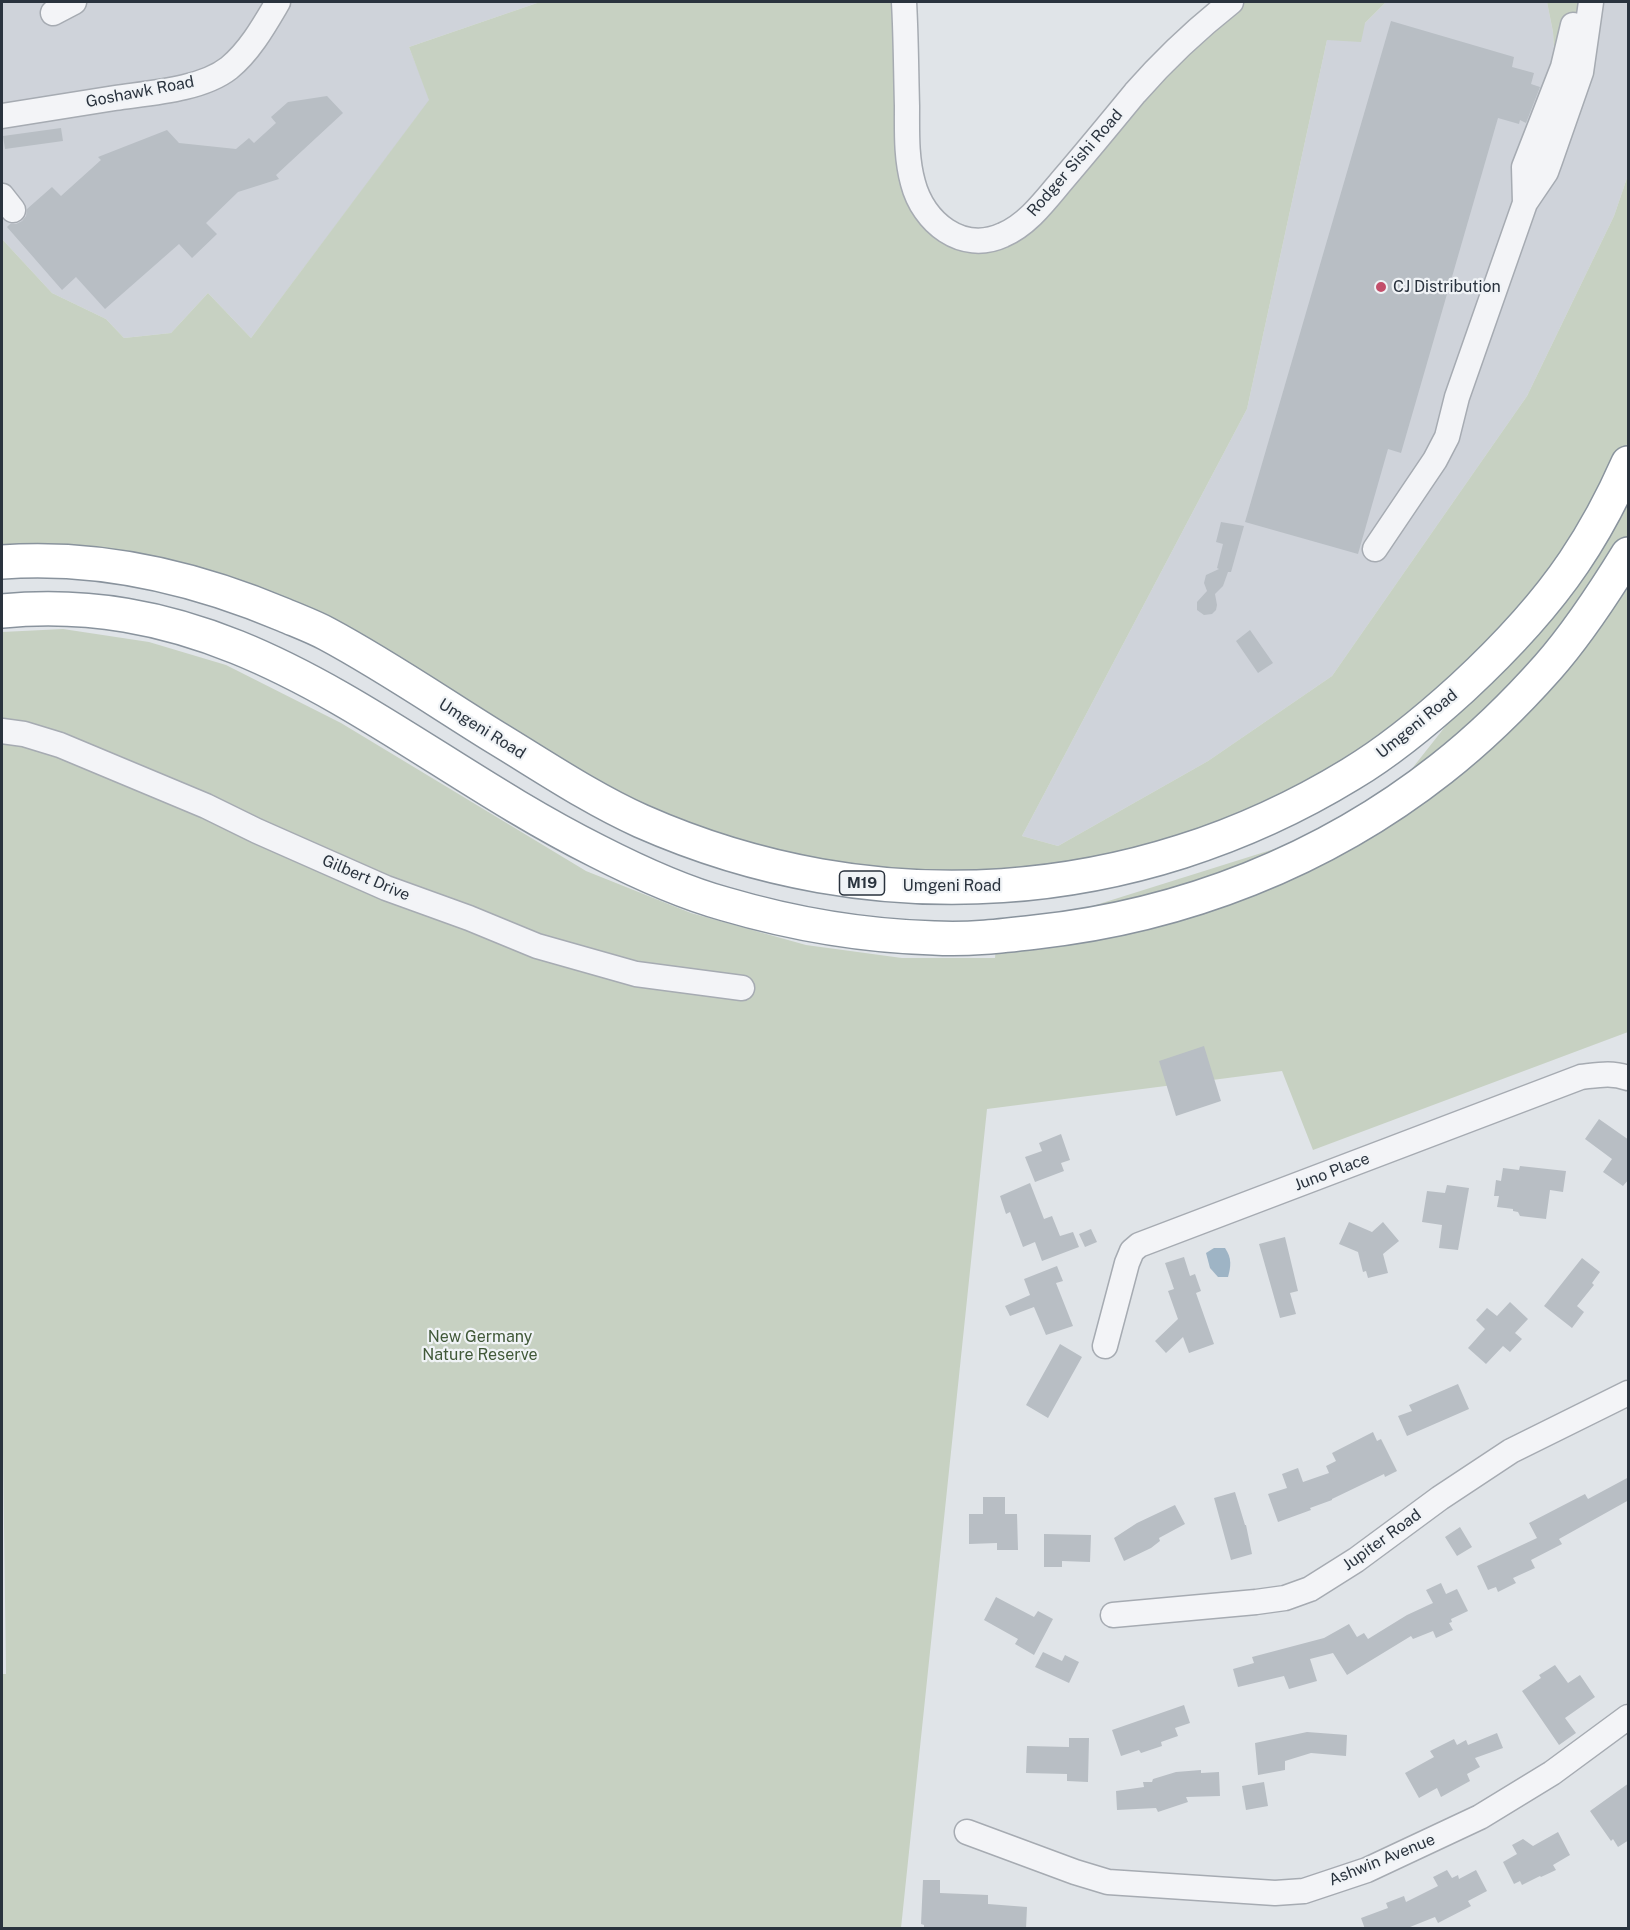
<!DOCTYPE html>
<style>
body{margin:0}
#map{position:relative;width:1630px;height:1930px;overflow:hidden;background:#e0e4e8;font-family:"Public Sans",sans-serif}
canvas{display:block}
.frame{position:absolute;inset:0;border:3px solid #2a333e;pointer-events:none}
</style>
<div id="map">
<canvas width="1630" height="1930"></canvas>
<div class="frame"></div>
</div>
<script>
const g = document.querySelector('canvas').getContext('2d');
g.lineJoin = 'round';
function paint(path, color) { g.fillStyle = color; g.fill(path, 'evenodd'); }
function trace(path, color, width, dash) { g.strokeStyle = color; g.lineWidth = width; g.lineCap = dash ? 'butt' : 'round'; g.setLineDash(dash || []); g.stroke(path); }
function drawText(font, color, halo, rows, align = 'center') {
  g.font = font + ' "Public Sans",sans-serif'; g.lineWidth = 4.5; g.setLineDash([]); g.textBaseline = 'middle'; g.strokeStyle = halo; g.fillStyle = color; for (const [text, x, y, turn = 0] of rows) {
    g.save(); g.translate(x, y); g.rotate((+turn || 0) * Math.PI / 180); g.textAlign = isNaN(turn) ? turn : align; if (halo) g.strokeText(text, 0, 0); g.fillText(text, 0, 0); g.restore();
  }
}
paint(new Path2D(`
 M2,2H540L409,47L430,100L251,338L208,293L171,333L124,338L106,319L52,293L2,239Z
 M1386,2H1547L1553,32L1555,65L1597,30L1601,2H1628V175L1614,216L1527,396L1332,676L1208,761L1058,846L1022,836L1247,409L1327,40L1365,23Z`), '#cfd3da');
paint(new Path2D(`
 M540,2H903L926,217L1007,236L1235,2H1386L1365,23L1361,42L1327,40L1247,409L1022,836L1058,846L1208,761L1332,676L1527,396L1614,216L1628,175V442L1571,561L1476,671L1284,809L1007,884L695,843L254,600L2,561V239L52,293L106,319L124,338L171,333L208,293L251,338L429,100L409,47Z
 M1547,2H1601L1594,76L1555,65L1553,32Z
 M1628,495V1032L1313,1150L1282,1071L987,1109L901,1928H2V1674H6L2,1378V632L63,629L149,642L226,665L341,723L586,871L691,913L806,945L902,958H995L997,936L1373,818Z`), '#c7d1c2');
paint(new Path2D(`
 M1214,1248H1225C1232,1258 1231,1266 1228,1277H1218L1210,1268L1206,1253Z`), '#9eb4c5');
paint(new Path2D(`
 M1391,21L1514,57L1512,67L1534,73L1531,84L1540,87L1526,123L1520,120L1519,124L1498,118L1401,453L1388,449L1358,554L1245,522Z
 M327,96L343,113L276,175L279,179L238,192L206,223L217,234L192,258L179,244L105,309L76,277L62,290L7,227L10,224H16L22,221L26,216L27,209L52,187L61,196L101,160L98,157L167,130L179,143L236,149L249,138L254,143L276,123L271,117L288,102Z
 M61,128L63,141L5,149L3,136Z
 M1221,522L1244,526L1231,572H1228L1223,586L1215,594L1217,605L1216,610L1212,614L1204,615L1197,610V602L1207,591L1204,583L1206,575L1219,569L1217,568L1223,544L1216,542Z
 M1250,630L1273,663L1258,673L1236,641Z
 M1204,1046L1221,1101L1176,1116L1159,1061Z
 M1599,1119L1629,1140V1179L1623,1186L1603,1172L1612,1159L1585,1139Z
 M1061,1134L1070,1160L1061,1163L1064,1171L1035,1182L1025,1157L1042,1151L1039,1143Z
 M1520,1166L1566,1171L1563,1192L1550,1190L1546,1219L1520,1216L1518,1212L1513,1211V1209L1497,1207L1499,1196H1494L1496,1180L1501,1181L1503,1168L1519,1170Z
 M1030,1183L1044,1219L1052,1216L1060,1236L1073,1232L1079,1247L1042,1261L1035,1242L1023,1247L1010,1212L1006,1214L1000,1196Z
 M1447,1185L1469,1188L1458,1250L1439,1248L1442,1225L1422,1222L1427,1191L1445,1193Z
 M1349,1222L1372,1232L1383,1222L1399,1241L1383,1254L1388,1273L1368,1278L1366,1271L1363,1272L1358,1252L1339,1244Z
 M1091,1229L1097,1242L1085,1247L1079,1234Z
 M1285,1237L1298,1291L1290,1293L1296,1314L1280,1318L1259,1244Z
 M1184,1257L1190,1276L1195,1274L1201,1291L1196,1293L1214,1344L1189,1353L1183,1337L1166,1353L1155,1341L1178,1319L1168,1291L1174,1289L1165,1263Z
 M1582,1258L1600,1272L1592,1283L1594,1285L1577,1306L1584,1312L1572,1328L1544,1306Z
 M1057,1266L1063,1281L1056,1283L1073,1326L1046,1335L1034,1307L1010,1316L1005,1306L1030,1295L1024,1279Z
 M1510,1302L1528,1319L1515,1333L1522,1339L1510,1352L1503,1346L1486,1364L1468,1348L1485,1329L1476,1320L1487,1308L1497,1316Z
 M1060,1344L1082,1357L1048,1418L1026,1405Z
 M1458,1384L1469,1409L1407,1436L1398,1416L1412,1411L1409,1405Z
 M1373,1432L1377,1441L1381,1439L1397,1471L1385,1477L1384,1474L1332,1499V1500L1310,1508L1311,1510L1278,1522L1268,1494L1287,1488L1282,1474L1298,1468L1303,1482L1329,1473L1326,1466L1336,1461L1332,1453Z
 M1629,1477V1500L1559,1539L1562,1544L1531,1560L1535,1568L1513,1578L1516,1583L1498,1592L1496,1587L1488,1590L1477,1566L1537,1538L1529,1523L1585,1494L1588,1499Z
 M1235,1492L1245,1525H1246L1252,1554L1231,1560L1214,1498Z
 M983,1497H1005V1514H1017L1018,1550H997V1543L969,1544V1514H983Z
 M1175,1505L1185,1524L1159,1538L1160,1541L1151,1548L1124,1561L1114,1538L1137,1523Z
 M1460,1527L1472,1547L1457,1556L1445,1537Z
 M1044,1534L1091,1535L1090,1562L1062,1561V1567H1044Z
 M1441,1583L1446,1594L1457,1589L1468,1611L1451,1619L1452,1622L1449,1623L1453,1630L1436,1638L1433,1631L1413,1639L1411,1636L1347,1675L1333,1653L1310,1659L1317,1681L1289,1689L1284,1676L1238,1687L1233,1669L1254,1663L1252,1657L1324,1638L1349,1624L1357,1637L1364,1633L1368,1639L1407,1615L1433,1603L1426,1590Z
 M996,1597L1034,1617L1038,1611L1053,1619L1034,1655L1015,1644L1018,1639L984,1620Z
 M1043,1652L1062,1661L1065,1655L1079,1662L1069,1683L1035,1667Z
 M1555,1665L1568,1683L1580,1675L1595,1697L1565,1718L1576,1733L1559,1745L1522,1691L1541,1678L1539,1675Z
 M1184,1705L1190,1723L1175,1728L1178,1736L1161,1742L1162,1746L1141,1753L1139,1750L1121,1756L1112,1730Z
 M1307,1732L1347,1735L1346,1756L1311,1753L1285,1761V1770L1258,1775L1255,1743Z
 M1497,1733L1503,1748L1475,1758L1480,1767L1467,1774L1470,1781L1441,1797L1437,1788L1419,1798L1405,1773L1434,1757L1430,1751L1454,1739L1457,1745L1466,1740L1468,1745Z
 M1069,1738H1089L1088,1782L1067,1781V1774L1026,1773L1027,1746L1069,1747Z
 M1201,1770V1773L1219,1772L1220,1796L1186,1797L1188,1802L1158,1812L1156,1808L1117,1810L1116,1791L1144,1787L1143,1782H1152L1153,1779L1176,1772Z
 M1264,1782L1268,1806L1246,1810L1242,1786Z
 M1629,1783V1840L1618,1847L1613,1839L1611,1841L1590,1811Z
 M1558,1832L1570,1855L1553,1865L1556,1870L1541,1877L1540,1876L1522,1885L1520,1881L1514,1884L1503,1862L1517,1854L1512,1845L1523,1839L1533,1846Z
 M1447,1870L1452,1878L1458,1875L1459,1879L1476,1870L1487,1891L1468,1901L1471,1906L1438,1923L1435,1917L1405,1929H1365L1361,1918L1388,1908L1386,1903L1404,1896L1406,1902L1438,1886L1433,1877Z
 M923,1880H940V1893L988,1895V1904L1027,1907L1026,1929H924V1925L921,1924Z`), '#b8bec4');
const minor = new Path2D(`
 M904,2C906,36 906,71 907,106C907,132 906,158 913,183C923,222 962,254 1003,235C1029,224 1047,198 1065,177C1089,149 1112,121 1135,93C1163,61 1198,28 1231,2
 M53,13L74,2
 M2,116C39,110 77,104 115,98C149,93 201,90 229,68C250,51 265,24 278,2
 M2,196L13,210
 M1525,203L1524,167L1563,67L1573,25
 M1375,549L1435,460L1447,437L1457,397L1525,203L1546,172L1550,161L1581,72L1591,2
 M2,731L24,734L60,745L206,806L257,831L386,888L469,918L537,946L636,974L742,988
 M1105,1346L1127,1263L1132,1251L1139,1245L1581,1077C1598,1075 1612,1072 1628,1078
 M1113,1615L1256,1602L1285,1598L1310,1589L1356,1560L1440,1498L1511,1451L1628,1393
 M967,1832L1075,1872L1108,1882L1275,1893L1304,1891L1367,1870L1480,1817L1552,1773L1628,1717`);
const highway = new Path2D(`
 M2,562C100,555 194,577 284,615C298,621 314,627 327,634C385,665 440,703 495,737C543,766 590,798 641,821C874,924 1135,906 1351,774C1391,750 1428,719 1462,688C1503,650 1543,608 1574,562C1595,531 1613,497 1628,463
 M2,611C246,588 397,751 597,851C638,872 681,892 725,904C793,924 864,936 934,938C968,940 1002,936 1036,932C1183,916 1324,861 1441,769C1478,740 1517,702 1548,667C1578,633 1604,593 1628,554`);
trace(minor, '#a6abb2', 27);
trace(highway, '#89939d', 36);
trace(minor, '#f3f4f7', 24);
trace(highway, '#fff', 33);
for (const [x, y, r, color] of [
 [1381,287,6,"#c34f6b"]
]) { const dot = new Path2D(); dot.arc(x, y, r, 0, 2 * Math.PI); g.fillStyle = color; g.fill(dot); trace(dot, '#f0f3f6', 2); }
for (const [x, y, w] of [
 [862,883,45]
]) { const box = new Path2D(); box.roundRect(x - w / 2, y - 12, w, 24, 4.5); g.fillStyle = '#f0f3f6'; g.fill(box); trace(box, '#2a333e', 1.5); }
drawText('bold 15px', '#2a333e', null, [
 ["M19",862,883]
]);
drawText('16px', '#2a333e', '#f0f3f6', [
 ["Goshawk Road",140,92,-11],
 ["Rodger Sishi Road",1075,163,-49],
 ["Umgeni Road",1417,724,-39],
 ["Umgeni Road",482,729,32],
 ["Gilbert Drive",366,878,23],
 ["Umgeni Road",952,886],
 ["Juno Place",1332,1172,-21],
 ["Jupiter Road",1382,1540,-36],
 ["Ashwin Avenue",1382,1860,-22]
]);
drawText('16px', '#2a333e', '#f0f3f6', [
 ["CJ Distribution",1393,287]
], 'left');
drawText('16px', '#415939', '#f0f3f6', [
 ["New Germany",480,1337],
 ["Nature Reserve",480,1355]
]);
</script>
